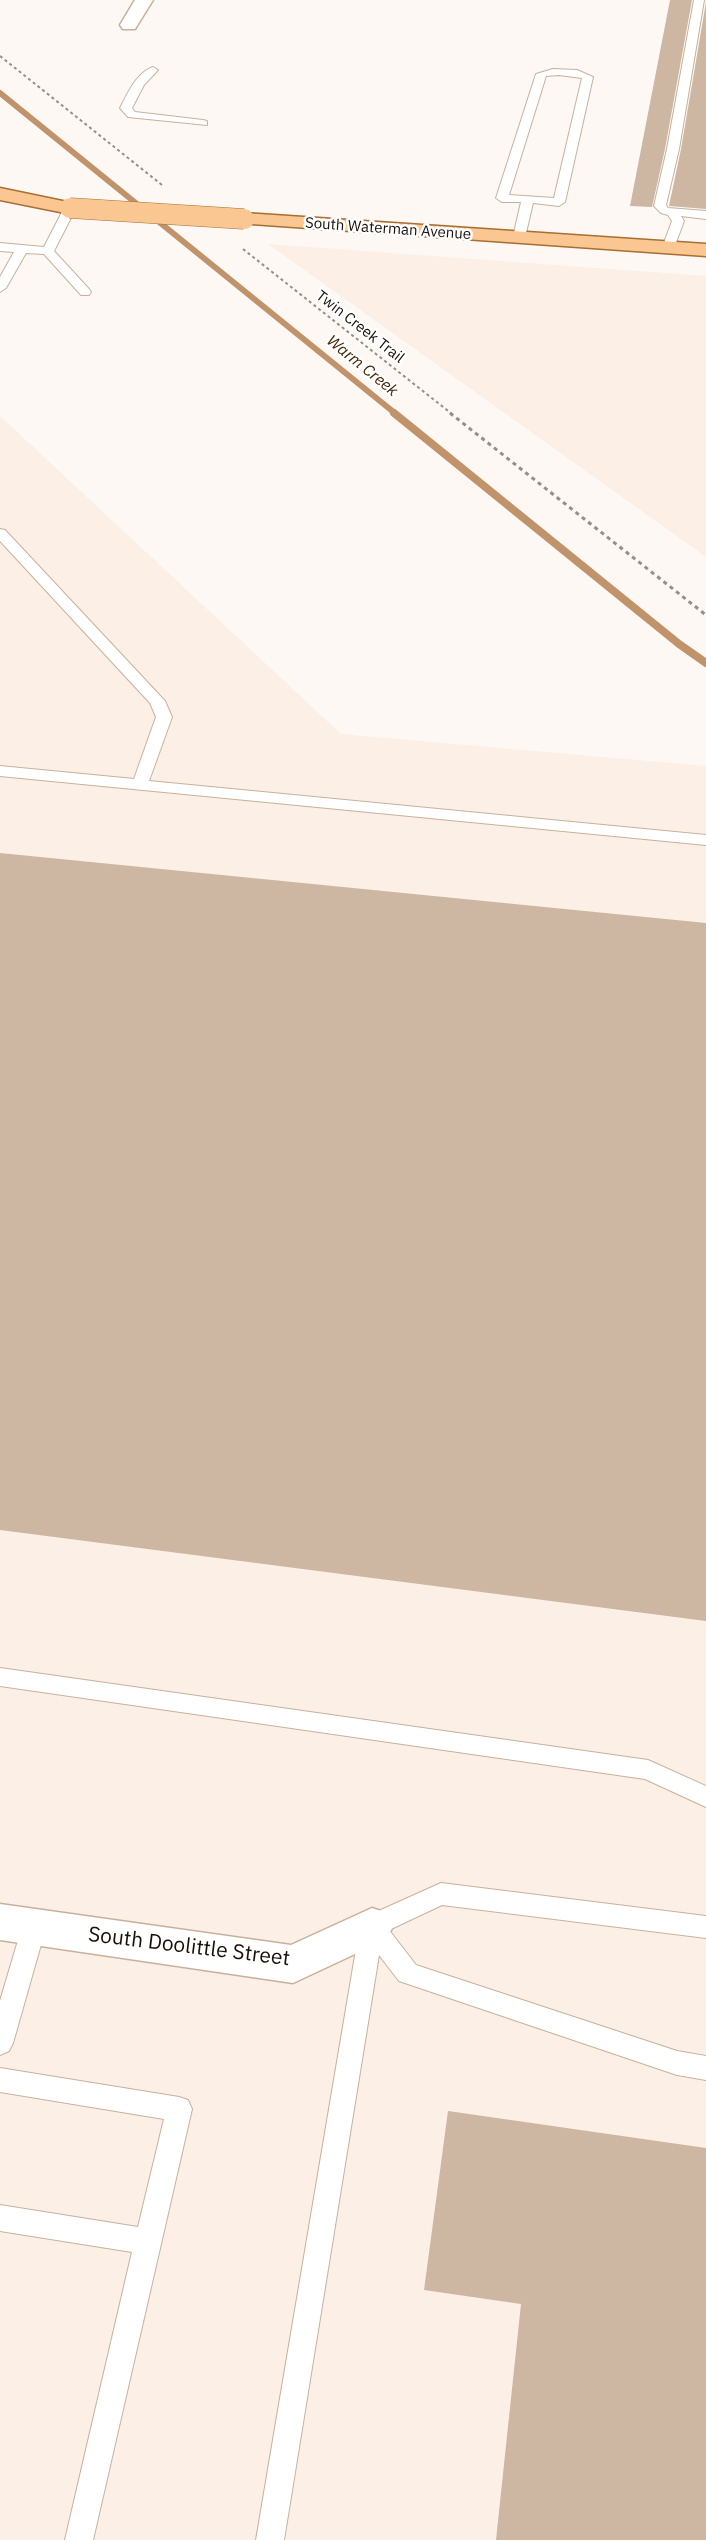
<!DOCTYPE html>
<style>
body{margin:0}
canvas{display:block;background:#fdf8f4}
</style>
<canvas width="706" height="2540"></canvas>
<script>
const g = document.querySelector('canvas').getContext('2d');
g.lineJoin = 'round';
function paint(path, color) { g.fillStyle = color; g.fill(path, 'evenodd'); }
function trace(path, color, width, dash) { g.strokeStyle = color; g.lineWidth = width; g.lineCap = dash ? 'butt' : 'round'; g.setLineDash(dash || []); g.stroke(path); }
function drawText(font, color, halo, rows, align = 'center') {
  g.font = font + ' "IBM Plex Sans",sans-serif'; g.lineWidth = 5; g.setLineDash([]); g.textBaseline = 'middle'; g.strokeStyle = halo; g.fillStyle = color; for (const [text, x, y, turn = 0] of rows) {
    g.save(); g.translate(x, y); g.rotate((+turn || 0) * Math.PI / 180); g.textAlign = isNaN(turn) ? turn : align; if (halo) g.strokeText(text, 0, 0); g.fillText(text, 0, 0); g.restore();
  }
}
paint(new Path2D(`
 M268,244L706,276V557Z
 M0,416L341,734L706,766V2540H0Z`), '#fcefe5');
trace(new Path2D(`
 M0,93L396,414`), '#c1936a', 6);
trace(new Path2D(`
 M394,413L679,644L706,663`), '#c1936a', 8);
paint(new Path2D(`
 M670,0H692L665,149L652,207L630,206Z
 M706,2V209L669,206L681,149Z
 M0,853L706,923V1621L0,1530Z
 M448,2111L706,2148V2540H496L521,2304L424,2290Z`), '#ceb7a2');
const lane = new Path2D(`
 M694,0H704L679,149L666,205L668,208L706,211V219L681,216L684,221L674,248L668,252L662,248L672,221L668,215L661,213L654,206L667,149Z
 M153,67L158,70L144,85L132,108L135,112L203,120L207,121V125L128,117L120,108C128,93 136,73 153,67Z
 M553,69L577,70L593,77L565,202L559,206L533,203L525,237L519,241L513,237L521,202H502L496,198L536,74ZM559,75L582,78L554,198L509,195L546,76Z
 M70,204L76,208L54,251L89,289L91,292L89,295H81L44,254L26,253L6,288L0,292V277L14,252L0,251V243L44,247L64,208Z
 M0,529L5,530L165,701L172,717L149,781L706,835V845L0,776V766L134,779L156,717L150,703L0,541Z
 M0,1668L648,1760L706,1786V1807L645,1779L0,1686Z
 M441,1883L706,1916V1938L442,1905L389,1930L416,1965L677,2051L706,2056V2080L677,2075L399,1981L379,1955L284,2540H256L360,1926L363,1918Z
 M34,1916L43,1919L46,1927L13,2043L9,2051L0,2055V2001L22,1927L25,1919Z
 M0,2068L179,2097L188,2100L192,2109L93,2540H65L132,2252L0,2231V2205L138,2227L164,2119L0,2092Z`);
const street = new Path2D(`
 M135,0H153L135,29H123L120,25Z
 M0,1904L291,1945L372,1908L387,1913L393,1926L387,1939L293,1983L0,1940Z`);
const primary = new Path2D(`
 M0,188L77,204L80,208L77,212L70,214L0,200Z
 M244,213L706,244V256L237,223L234,219L237,215Z`);
trace(lane, '#c8b19c', 2);
trace(street, '#c8b19c', 3);
trace(primary, '#a96e32', 3);
trace(new Path2D(`
 M0,56L162,185
 M243,249L452,414`), '#958e89', 2, [3, 3]);
trace(new Path2D(`
 M450,413L706,615`), '#958e89', 3, [4, 4]);
paint(lane, '#fff');
paint(street, '#fff');
paint(primary, '#fac691');
const primaryBridge = new Path2D(`
 M70,208L244,219`);
trace(primaryBridge, '#a96e32', 21, []);
trace(primaryBridge, '#fac691', 20);
drawText('15px', '#191009', '#fff', [
 ["South Waterman Avenue",388,229,4],
 ["Twin Creek Trail",360,327,38]
]);
drawText('italic 16px', '#452603', '#fff', [
 ["Warm Creek",362,366,39]
]);
drawText('21px', '#191009', '#fff', [
 ["South Doolittle Street",189,1947,7]
]);
</script>
